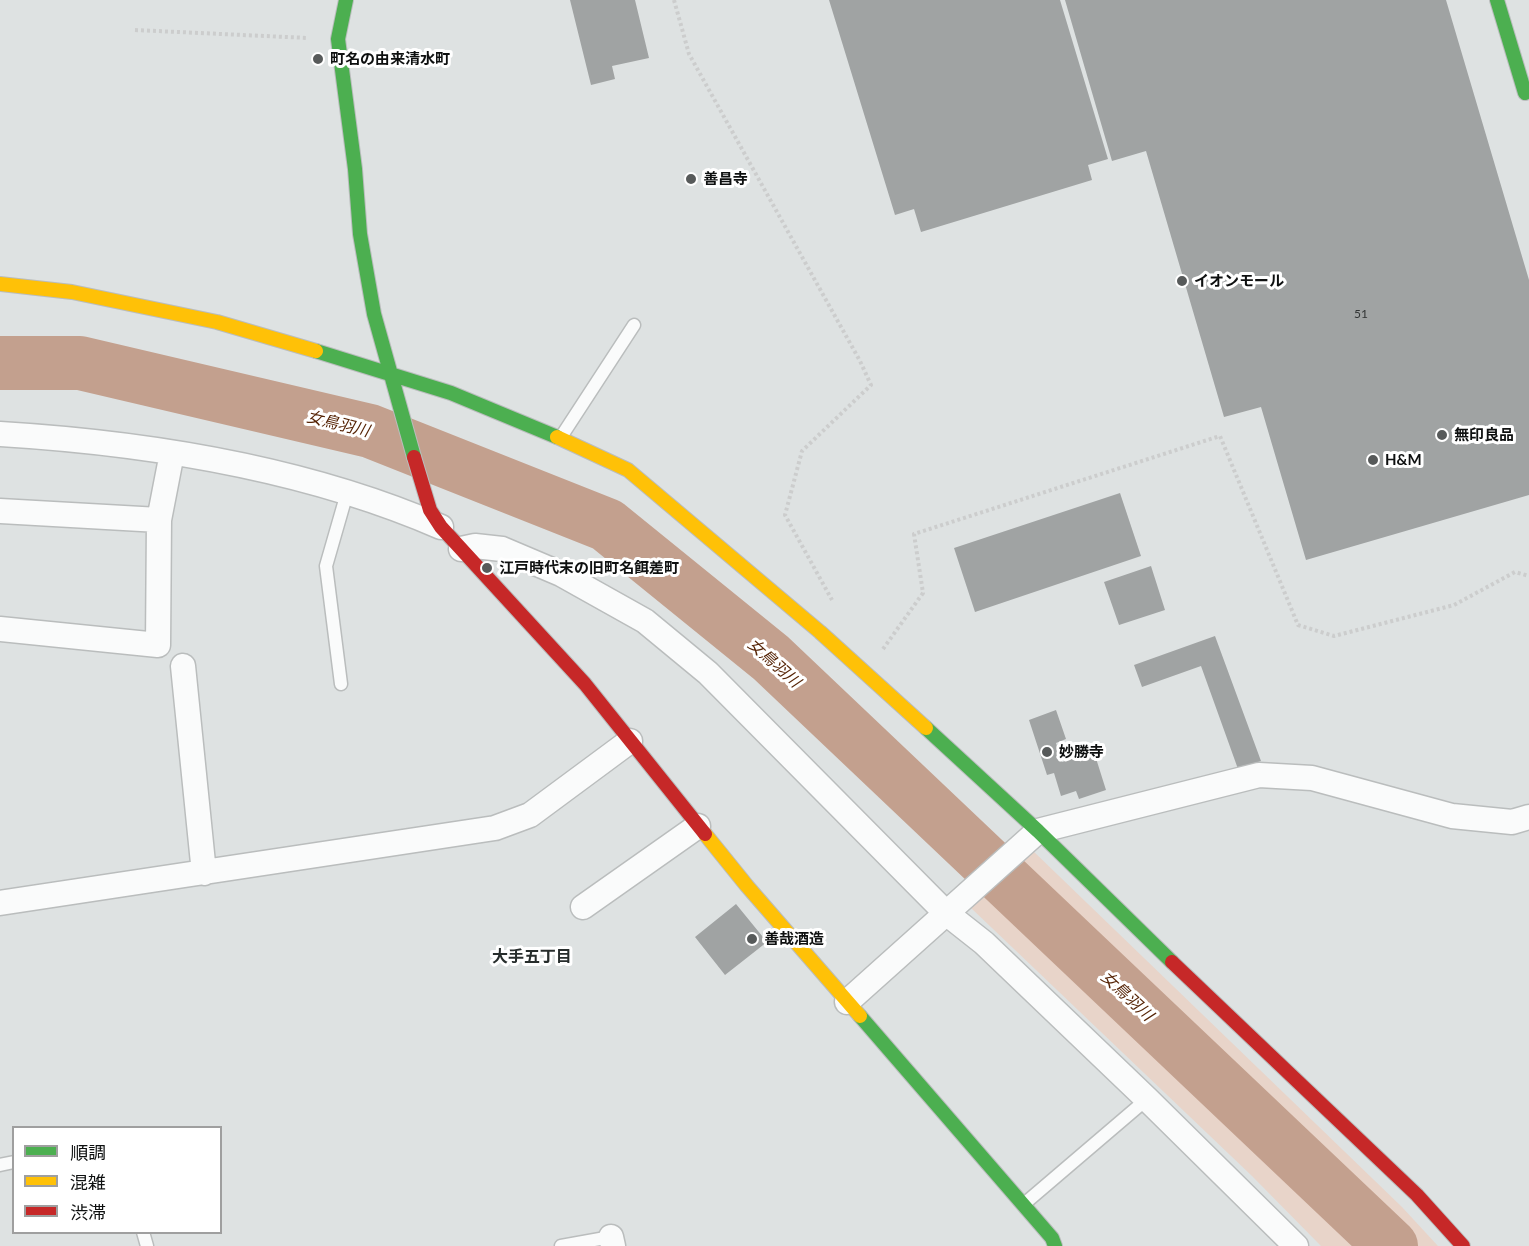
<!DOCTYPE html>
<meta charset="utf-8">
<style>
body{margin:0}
#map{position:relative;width:1529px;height:1246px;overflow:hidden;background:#dee2e2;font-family:Lato,"Noto Sans JP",sans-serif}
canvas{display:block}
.legend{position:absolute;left:12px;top:1126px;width:210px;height:108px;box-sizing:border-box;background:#fff;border:2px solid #9f9f9f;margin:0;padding:8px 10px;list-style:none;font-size:18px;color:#0e1010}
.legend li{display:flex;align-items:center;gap:12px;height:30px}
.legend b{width:30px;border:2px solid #9f9f9f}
</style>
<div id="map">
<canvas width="1529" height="1246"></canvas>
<ul class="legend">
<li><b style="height:8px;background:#4caf50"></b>順調</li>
<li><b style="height:8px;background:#ffc107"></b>混雑</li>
<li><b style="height:8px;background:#c62828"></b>渋滞</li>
</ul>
</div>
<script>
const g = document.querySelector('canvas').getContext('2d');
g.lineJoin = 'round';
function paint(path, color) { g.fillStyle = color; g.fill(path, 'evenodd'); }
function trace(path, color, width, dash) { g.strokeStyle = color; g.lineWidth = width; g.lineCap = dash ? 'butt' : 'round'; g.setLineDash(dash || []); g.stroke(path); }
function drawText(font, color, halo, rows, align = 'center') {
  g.font = font + ' Lato,"Noto Sans JP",sans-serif'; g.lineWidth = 6; g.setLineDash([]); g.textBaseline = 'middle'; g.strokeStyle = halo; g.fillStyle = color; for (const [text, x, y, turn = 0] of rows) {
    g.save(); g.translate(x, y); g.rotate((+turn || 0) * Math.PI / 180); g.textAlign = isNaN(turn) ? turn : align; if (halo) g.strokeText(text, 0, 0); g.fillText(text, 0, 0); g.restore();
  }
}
paint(new Path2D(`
 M1030,848L1402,1207L1438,1246H1398L1007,869Z
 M995,878L1372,1246H1321L1252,1176L971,908Z`), '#e8d4c9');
trace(new Path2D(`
 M0,363H80L370,431L607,525L771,658L1391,1246`), '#c3a08e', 54);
paint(new Path2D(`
 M570,0H635L649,58L612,66L615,79L591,85Z
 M829,0H1060L1108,159L1088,165L1092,180L921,232L914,209L895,215Z
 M1065,0H1446L1529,280V495L1306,560L1261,407L1224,417L1146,151L1112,161Z
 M1120,493L1141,556L975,612L954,548Z
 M1151,566L1165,610L1119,625L1104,582Z
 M1215,636L1261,761L1238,769L1201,666L1142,687L1134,665Z
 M1056,710L1066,739L1056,743L1062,762L1094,752L1106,790L1079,799L1076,791L1061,796L1054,773L1047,775L1029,720Z
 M736,904L767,942L725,975L695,937Z`), '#a0a3a3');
const lane = new Path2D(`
 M561,437L634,325
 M341,684L326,566L347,493
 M0,1165L14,1162
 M1024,1204L1147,1099
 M143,1232L147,1246
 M561,1246L611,1237`);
const street = new Path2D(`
 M0,434C148,443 305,468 441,527
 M0,511L159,520
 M461,549L475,546L502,549L561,574L645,621L708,673L946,913L984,943L1147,1099L1296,1246
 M0,629L158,645L159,520L172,453
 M183,666L204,873
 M0,903L495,828L530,815L630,741
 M583,907L698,826
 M847,1002L1038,831L1259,775L1312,778L1452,816L1512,822L1529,817
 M611,1237L613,1246`);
const fast = new Path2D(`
 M346,0L338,39L355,169L360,234L374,314L414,457
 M1497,0L1525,93
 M316,351L451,393L557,437
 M926,728L1038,831L1172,962
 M860,1016L1052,1238L1055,1246`);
const slow = new Path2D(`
 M0,284L72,292L217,322L316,351
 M557,437L628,470L820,632L926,728
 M705,834L747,886L860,1016`);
const jam = new Path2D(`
 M414,457L430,510L441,527L585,684L705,834
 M1172,962L1417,1195L1463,1246`);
trace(lane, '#babdbd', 15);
trace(street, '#babdbd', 27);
trace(fast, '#babdbd', 16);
trace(slow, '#babdbd', 16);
trace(jam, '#babdbd', 16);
trace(new Path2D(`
 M674,0L689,54L860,361L871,385L802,451L785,515L832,600
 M135,30L308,38
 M883,649L923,593L914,534L1220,436L1298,625L1334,636L1454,605L1515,572L1529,576`), '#cccdcd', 4, [3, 3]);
trace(lane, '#fafbfb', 12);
trace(street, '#fafbfb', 24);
trace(fast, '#4caf50', 14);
trace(slow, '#ffc107', 14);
trace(jam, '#c62828', 14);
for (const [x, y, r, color] of [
 [318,59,6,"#575a5a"],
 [691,179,6,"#575a5a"],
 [1182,281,6,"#575a5a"],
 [1442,435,6,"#575a5a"],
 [1373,460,6,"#575a5a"],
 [487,568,6,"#575a5a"],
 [1047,752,6,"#575a5a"],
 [752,939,6,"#575a5a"]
]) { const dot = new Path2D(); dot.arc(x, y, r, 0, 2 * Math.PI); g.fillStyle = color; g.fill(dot); trace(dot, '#fff', 2); }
drawText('12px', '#323535', null, [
 ["51",1361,314]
]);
drawText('bold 15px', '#0e1010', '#fff', [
 ["町名の由来清水町",330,59],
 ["善昌寺",703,179],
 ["イオンモール",1194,281],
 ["無印良品",1454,435],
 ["H&M",1385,460],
 ["江戸時代末の旧町名餌差町",499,568],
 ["妙勝寺",1059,752],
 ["善哉酒造",764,939]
], 'left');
drawText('italic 16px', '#562406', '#fff', [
 ["女鳥羽川",338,424,14],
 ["女鳥羽川",774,663,42],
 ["女鳥羽川",1127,996,43]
]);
drawText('bold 16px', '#272d2c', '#fff', [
 ["大手五丁目",532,957]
]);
</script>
